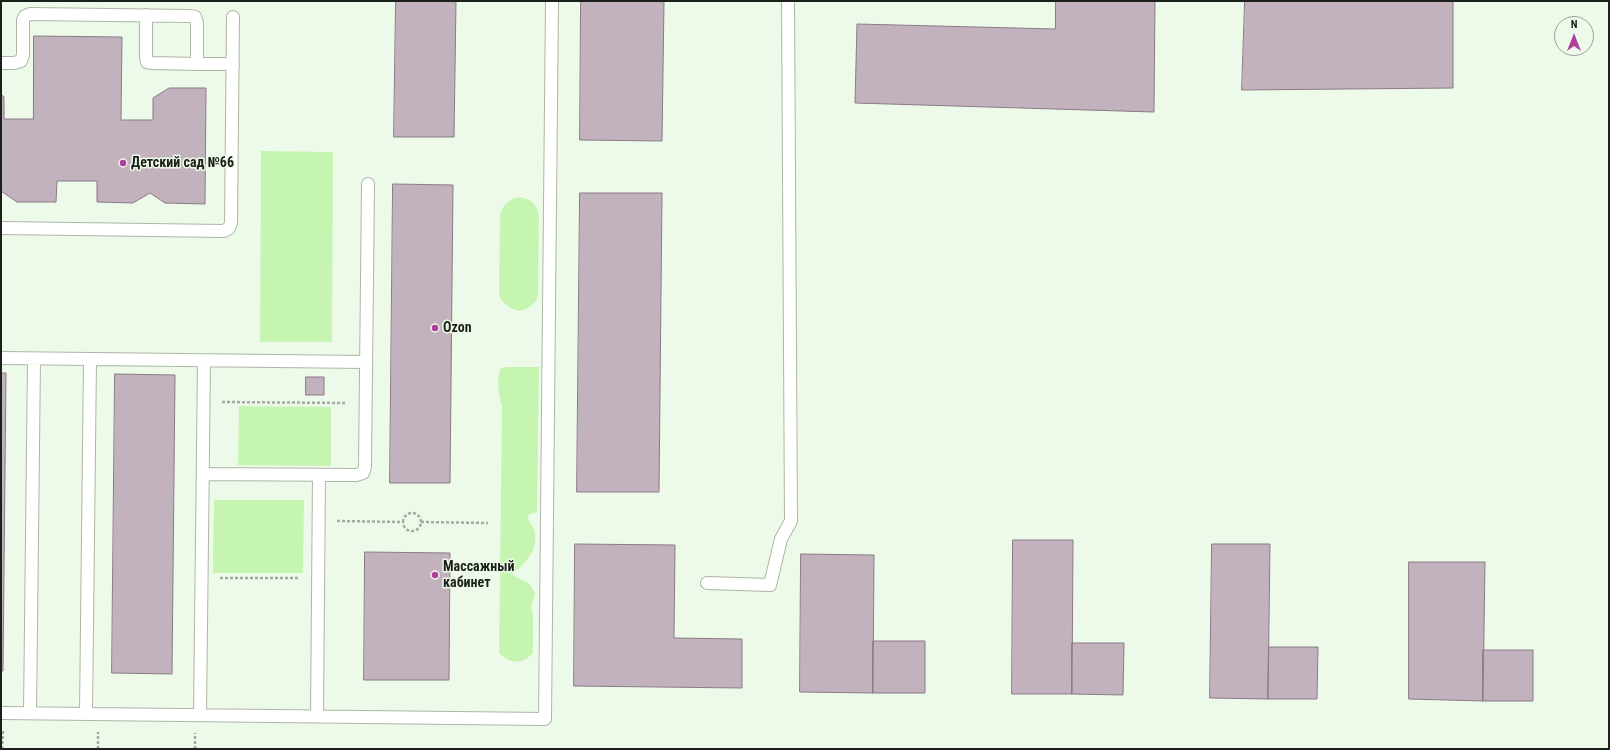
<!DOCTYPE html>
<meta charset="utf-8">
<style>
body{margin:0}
#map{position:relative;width:1610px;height:750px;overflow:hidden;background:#eefae9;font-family:"Roboto Condensed",sans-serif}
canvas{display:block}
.frame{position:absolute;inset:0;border:2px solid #1c201a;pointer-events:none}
.north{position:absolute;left:1554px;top:16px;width:40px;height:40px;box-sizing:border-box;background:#eefae9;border:1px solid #9aa396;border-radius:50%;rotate:0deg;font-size:11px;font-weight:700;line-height:16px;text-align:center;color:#1c201a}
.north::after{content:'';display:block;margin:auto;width:14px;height:18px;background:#af409e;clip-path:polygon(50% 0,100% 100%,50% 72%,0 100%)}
</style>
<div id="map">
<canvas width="1610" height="750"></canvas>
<div class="frame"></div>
<div class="north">N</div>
</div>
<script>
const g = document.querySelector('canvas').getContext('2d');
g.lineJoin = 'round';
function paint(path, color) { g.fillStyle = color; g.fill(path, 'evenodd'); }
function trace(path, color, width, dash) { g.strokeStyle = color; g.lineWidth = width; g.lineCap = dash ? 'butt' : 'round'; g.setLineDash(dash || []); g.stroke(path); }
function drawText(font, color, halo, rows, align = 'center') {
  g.font = font + ' "Roboto Condensed",sans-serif'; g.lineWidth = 3; g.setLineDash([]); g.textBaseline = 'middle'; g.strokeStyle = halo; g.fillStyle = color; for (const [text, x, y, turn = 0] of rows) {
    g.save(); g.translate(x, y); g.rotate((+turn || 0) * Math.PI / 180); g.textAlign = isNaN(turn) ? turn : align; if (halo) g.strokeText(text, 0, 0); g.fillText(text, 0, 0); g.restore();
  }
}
paint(new Path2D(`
 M261,151L333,152L332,342H260Z
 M520,197C531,199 537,204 539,216L538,295C535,305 529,309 519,311C509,308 503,304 499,295L500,215C503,204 509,199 520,197Z
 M506,367H539L537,512L530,514L528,516C528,522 533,525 534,530C540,547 526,565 513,572V575L530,584L535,593C534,602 529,605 533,614V653C522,665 510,664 499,653L502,407C499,394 496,382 500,369Z
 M239,406L331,407V466L238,465Z
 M214,500H304L303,573H213Z`), '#c6f5b1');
const building = new Path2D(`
 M396,1H456L454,137H394Z
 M581,1H664L662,141L580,140Z
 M1056,1H1155L1154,112L855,103L857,24L1055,29Z
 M1245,1H1453V88L1242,90Z
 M34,36L122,37L121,120H153V98L169,88H206L205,204L165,203L150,193L133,203L97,202V181H57L56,202H17L1,191V94L4,97V119H33Z
 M393,184L453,185L450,483H390Z
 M580,193H662L659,492H577Z
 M1,373H6L3,671H1Z
 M115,374L175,375L172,674L112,673Z
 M306,377H324V395H306Z
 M1013,540H1073L1072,694H1012Z
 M575,544L675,545L674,638L742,639V688L574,686Z
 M1212,544H1270L1268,699L1210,698Z
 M365,552L450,553L449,680H364Z
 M801,554L874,555L873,693L800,692Z
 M1409,562H1485L1483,701L1409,699Z
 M873,641H925V693H873Z
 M1072,643H1124L1123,695L1072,694Z
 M1269,647H1318L1317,699H1268Z
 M1483,650H1533V701H1483Z`);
paint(building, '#c2b2be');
trace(building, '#897a85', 1);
const lane = new Path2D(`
 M146,15V58L147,62L151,63L197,64
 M1,63H14L21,61L23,55V20L25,16L30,14L190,16L195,17L197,23V64H233
 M1,228L224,231L229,228L231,223L233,17
 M1,358L366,362
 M203,474L356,475L363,473L365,467L368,184
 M707,583L770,585L781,539L791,521L788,1
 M1,713L545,719L552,1
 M30,713L34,359
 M86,714L90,359
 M200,715L204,361
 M317,716L319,475`);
trace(lane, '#acb7a7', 14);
trace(new Path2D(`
 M222,402L347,403
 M403 522a9 9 0 1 1 18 0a9 9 0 1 1-18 0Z
 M337,521L403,522
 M421,522L488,523
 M220,578H299
 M2,749L3,731
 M98,749V732
 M195,749V733`), '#a2ac9e', 2.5, [3, 2]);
trace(lane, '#fff', 12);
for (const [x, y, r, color] of [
 [123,163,4,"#af409e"],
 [435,328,4,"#af409e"],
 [435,575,4,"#af409e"]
]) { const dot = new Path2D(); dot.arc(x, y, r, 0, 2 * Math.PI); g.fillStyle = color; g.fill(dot); trace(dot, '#eefae9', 1.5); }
drawText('bold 14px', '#1c201a', '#eefae9', [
 ["Детский сад №66",131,163],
 ["Ozon",443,328],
 ["Массажный",443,567],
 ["кабинет",443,583]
], 'left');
</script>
